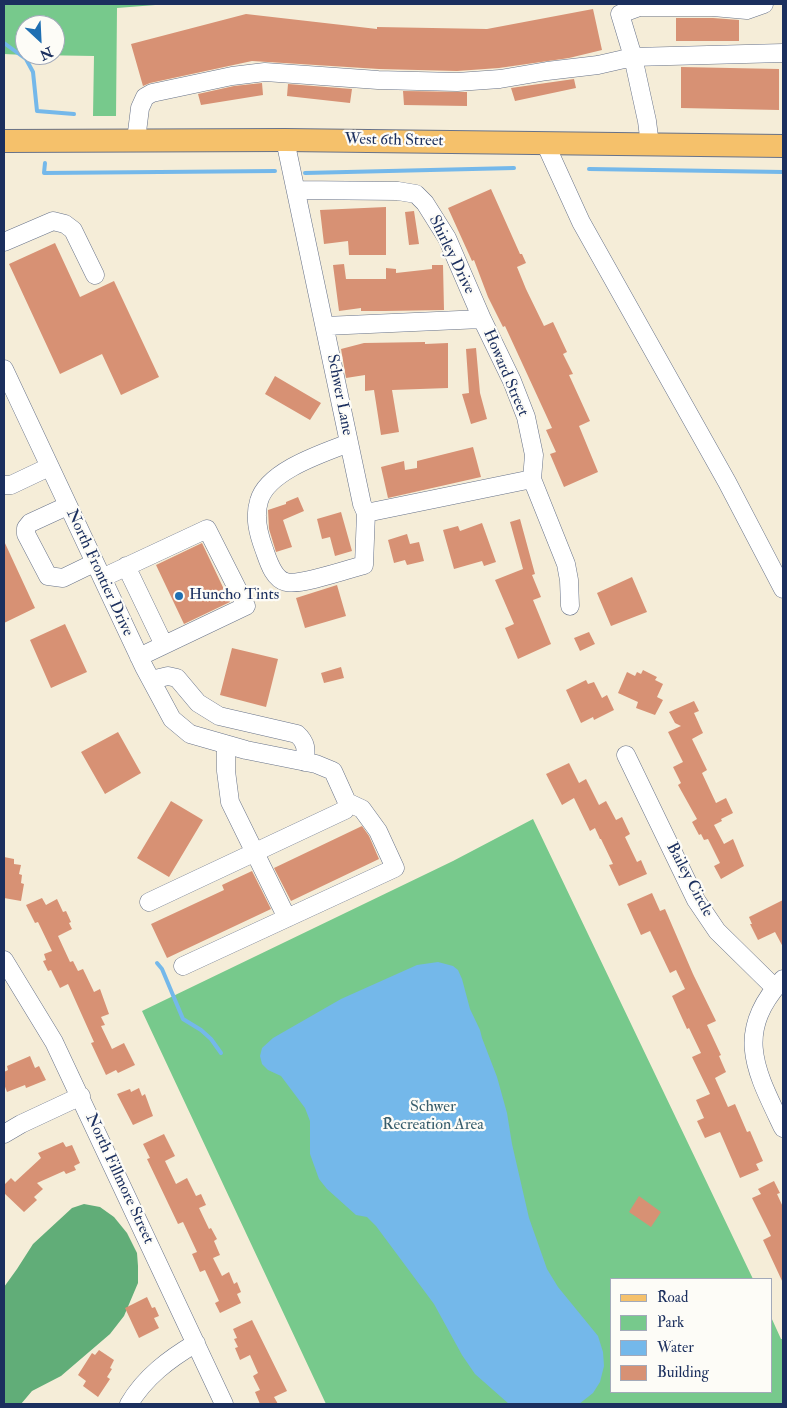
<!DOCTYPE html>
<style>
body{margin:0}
#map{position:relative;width:787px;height:1408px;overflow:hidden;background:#f5edd8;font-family:"IM FELL Double Pica",serif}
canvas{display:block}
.frame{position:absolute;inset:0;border:5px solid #1b2f5e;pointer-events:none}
.legend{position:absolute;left:610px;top:1278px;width:162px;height:115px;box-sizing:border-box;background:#fdfcf7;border:1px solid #a3aaba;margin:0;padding:6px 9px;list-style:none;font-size:15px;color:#1b2f5e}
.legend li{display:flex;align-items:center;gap:10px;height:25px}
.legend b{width:25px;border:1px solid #a3aaba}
.north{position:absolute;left:15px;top:15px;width:50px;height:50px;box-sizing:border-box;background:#fdfcf7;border:1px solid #a3aaba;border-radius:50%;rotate:155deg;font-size:14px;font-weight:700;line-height:20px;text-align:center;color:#1b2f5e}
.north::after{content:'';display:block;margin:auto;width:18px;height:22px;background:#1f6fb2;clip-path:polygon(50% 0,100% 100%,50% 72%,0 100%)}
</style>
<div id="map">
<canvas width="787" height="1408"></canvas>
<div class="frame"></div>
<ul class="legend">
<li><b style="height:6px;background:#f5c16b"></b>Road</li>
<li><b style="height:14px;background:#77c98c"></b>Park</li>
<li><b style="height:14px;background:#74b8ea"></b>Water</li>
<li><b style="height:14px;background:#d79174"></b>Building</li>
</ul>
<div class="north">N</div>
</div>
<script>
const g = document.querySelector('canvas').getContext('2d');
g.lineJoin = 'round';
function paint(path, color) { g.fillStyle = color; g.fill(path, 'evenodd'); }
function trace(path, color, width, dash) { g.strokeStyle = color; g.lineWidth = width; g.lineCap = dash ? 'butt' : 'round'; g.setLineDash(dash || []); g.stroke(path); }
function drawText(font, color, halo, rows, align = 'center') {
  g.font = font + ' "IM FELL Double Pica",serif'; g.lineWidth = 4.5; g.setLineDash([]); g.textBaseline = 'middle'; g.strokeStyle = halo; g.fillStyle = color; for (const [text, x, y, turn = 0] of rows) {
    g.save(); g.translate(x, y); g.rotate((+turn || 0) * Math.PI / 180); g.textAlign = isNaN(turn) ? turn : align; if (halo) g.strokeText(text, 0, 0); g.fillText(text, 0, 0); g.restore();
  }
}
paint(new Path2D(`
 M4,4H168L117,8L116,116H93L94,56L35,55H55V25H25V55L4,54Z
 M533,819L753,1279H611V1392H771V1317L781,1339H783V1404H326L142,1011L453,861Z`), '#77c98c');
paint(new Path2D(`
 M84,1204L100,1207L114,1217L127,1233L137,1253L138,1266V1283L124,1316L110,1334L61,1376L32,1391L21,1404H4V1287L17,1269L33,1244L72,1208Z`), '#61ad78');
paint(new Path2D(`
 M438,962L453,966L458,970L462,979L470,1009L480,1030L482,1038L497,1077L507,1113L512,1144L529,1218L547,1269L558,1287L598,1336L603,1352L604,1366L600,1382L593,1393L579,1404H509L475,1374L462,1355L434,1304L376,1226L367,1217L356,1215L327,1189L319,1179L310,1154V1121L305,1108L281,1076L268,1070L262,1064L260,1056L262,1048L273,1038L341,999L417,965Z`), '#74b8ea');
trace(new Path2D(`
 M4,43L26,59L33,72L37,111L74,114
 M45,163L44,173L275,171
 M589,169L783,172
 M305,173L514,168
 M157,963L162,969L183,1019L201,1030L211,1039L221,1053`), '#74b8ea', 4);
paint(new Path2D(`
 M593,9L602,50L569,58L499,68L457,71L379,69L252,61L150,83L143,86L131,44L246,14L377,29V27L487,29Z
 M676,18H713L739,20V41H676Z
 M681,67L779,69V110L681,108Z
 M574,79L576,88L515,101L511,88Z
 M262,83L263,95L201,105L198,94L234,86Z
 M288,84L352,89L350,103L287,96Z
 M403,91L467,92V106L404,105Z
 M491,189L520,254H522L526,263L517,267L526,289L544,326L553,322L567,352L563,354L573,374L569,375L590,421L579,426L598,472L564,487L550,454L556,452L546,430L552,428L505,326L503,327L488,297L474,260L472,261L448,208Z
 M386,207V255H349L348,241L324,244L320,210Z
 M414,211L419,244L409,245L405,212Z
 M55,243L80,297L114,281L159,377L121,395L102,354L60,374L9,264Z
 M344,264L346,279H386V268L396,269V273L432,269V265H443L444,310L385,311H361V308L339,311L333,265Z
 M425,342V344L448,343V388L392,390L399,432L381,435L374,390L365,391V375L346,378L341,349L364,343Z
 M476,348L480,393L487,419L471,424L462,394L469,393L466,349Z
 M275,376L321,403L310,420L265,394Z
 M473,447L481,477L388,498L381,467L404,461L405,470L417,468V461Z
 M298,497L304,511L283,520L292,547L276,552L269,529L268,510L286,504V502Z
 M341,512L352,551L335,556L330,537L322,539L317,519Z
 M520,519L535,574L532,575L541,597L533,600L551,644L518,659L505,628L514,624L495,580L523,569L510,522Z
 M482,523L496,562L484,566L482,561L454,569L443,530L458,526L460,531Z
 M407,534L410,544L419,542L424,561L407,565L405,560L394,563L388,540Z
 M4,541L35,608L4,623Z
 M202,543L230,602L184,624L156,565Z
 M632,577L647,612L611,626L597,593Z
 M337,585L346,616L305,628L296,598Z
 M65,624L87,672L51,688L30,640Z
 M589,632L595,644L580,651L574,638Z
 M232,648L278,659L266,707L220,695Z
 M341,667L344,678L324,683L321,673Z
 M643,670L657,677L655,680L663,684L657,697L663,700L655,715L636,708L638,702L618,693L627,672L635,676L637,672L641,674Z
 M586,680L588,684L594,682L602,698L607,695L614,710L594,720L593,717L581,723L566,690Z
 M694,701L699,711L694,713L703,733L692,739L707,770L702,773L716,803L726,798L733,813L721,819L722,821L714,825L724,844L733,839L744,866L721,879L714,866L720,863L708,839L704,840L701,834L699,835L692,822L697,819L678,785L681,783L673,767L683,762L668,732L681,726L675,723L669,712Z
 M118,732L141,773L105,794L81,752Z
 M569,763L579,783L586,779L599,805L606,801L616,820L622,817L630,834L625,837L637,862L641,860L647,874L619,886L609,865L613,864L601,839H600L595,828L590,831L574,798L562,805L546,774Z
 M171,801L203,820L169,877L137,858Z
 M362,826L369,836L379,859L291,901L274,868Z
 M4,857L14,859V864L21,865L19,874L22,875L21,883L24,884L21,901L4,898Z
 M252,871L271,909L167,958L151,924L224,890L222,885Z
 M652,893L660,911L665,909L693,974L716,1021L707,1025L721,1055L719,1056L726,1072L715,1078L728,1107L735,1104L747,1132L750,1131L763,1161L756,1164L759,1170L740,1178L720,1132L705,1138L697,1121L704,1118L696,1100L710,1094L692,1057L701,1053L689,1028L687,1029L672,996L685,989L676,970L670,973L650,931L641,935L627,904Z
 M42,898L46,905L57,899L63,912L66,911L71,922L69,923L72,929L58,936L70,962L73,961L78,971L83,969L94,992L100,989L109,1014L101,1017L105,1025L101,1026L112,1049L124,1043L135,1065L118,1073L116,1070L106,1075L91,1043L94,1042L68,984L60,988L51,970L48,971L43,961L46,960L44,954L52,951L38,922L35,923L26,905Z
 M783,900V947L775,932L758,940L750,924H752L749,917Z
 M30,1056L35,1068L39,1066L46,1080L26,1088L25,1085L7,1092L4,1084V1072L8,1070L7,1066Z
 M139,1088L142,1096L145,1094L153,1116L133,1125L117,1094L130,1089L131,1092Z
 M164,1134L175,1156L165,1161L176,1184L187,1178L196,1196L201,1194L206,1205L199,1208L209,1229L211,1228L217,1239L214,1241L220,1255L213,1258L222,1276L229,1272L234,1284L237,1282L241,1292L237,1294L241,1303L220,1313L215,1303L219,1301L205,1270L200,1272L192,1254L197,1252L183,1222L178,1224L147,1159L150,1158L143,1144Z
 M63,1142L66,1147L72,1145L80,1163L74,1166L76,1170L66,1174L64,1171L37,1183L43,1189L34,1197L37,1200L24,1212L4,1193V1185L11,1178L15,1182L41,1158L38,1153Z
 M774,1181L780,1193L777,1194L783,1207V1283L763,1240L771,1236L752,1198L761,1194L758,1189Z
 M639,1196L661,1212L651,1227L629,1212Z
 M147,1297L152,1308L155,1307L159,1316L154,1318L159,1328L139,1338L125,1308Z
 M252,1320L287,1391L274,1397L278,1404H260L255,1392L260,1390L253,1376L258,1373L250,1355L240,1360L235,1348L238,1347L234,1339L237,1338L233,1329Z
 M99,1350L114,1360L110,1368L112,1369L107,1377L110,1379L98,1397L83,1386L86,1381L78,1375L92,1353L95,1355Z`), '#d79174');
const minor = new Path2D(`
 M136,140L140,108L145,97L152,93L232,76L265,72L378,80L457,82L500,79L547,71L598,65L633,57L620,14L639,7H713L747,10L764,4
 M285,140L362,504L366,513L532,479
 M545,143L581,222L727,482L783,589
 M650,145L647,121L633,57L783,53
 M296,190L398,191L416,194L425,203L447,238L482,319L512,381L526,417L534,455L532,479L566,564L569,580L570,606
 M4,242L53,221L65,224L73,230L95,275
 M325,326L482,319
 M4,369L144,667L172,719L190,734L246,750L316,764L333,771L347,802L345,810L149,902
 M349,443C323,453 267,471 259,501C254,517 258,533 264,549C268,560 273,579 286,582C299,586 349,569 364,565L366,513
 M4,485H11L49,467
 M67,506L30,523L26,528V534L48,576L63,578L94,563
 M126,566L164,645
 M102,578L207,529L246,606L139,657
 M151,680L168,676L177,678L198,703L219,716L297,734C307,743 306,750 305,762
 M226,744V771L230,802L287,918
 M626,755L696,900L717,931L775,988
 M4,960L54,1042L224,1404
 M183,966L395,868L378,831L362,809L347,802
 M783,979C733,1033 756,1071 783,1128
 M4,1134L21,1124L81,1096
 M129,1404C145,1377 169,1359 196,1343`);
const major = new Path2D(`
 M4,141L285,140L783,146`);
trace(minor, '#677289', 19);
trace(major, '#677289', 24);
trace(minor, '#fff', 18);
trace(major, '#f5c16b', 22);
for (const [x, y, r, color] of [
 [179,596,5,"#1f6fb2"]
]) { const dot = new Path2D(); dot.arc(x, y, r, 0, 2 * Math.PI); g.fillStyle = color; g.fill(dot); trace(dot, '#fdfcf7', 2); }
drawText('16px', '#1b2f5e', '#fdfcf7', [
 ["West 6th Street",394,141,1],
 ["Shirley Drive",451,255,64],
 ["Howard Street",505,373,67],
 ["Schwer Lane",339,395,79],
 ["North Frontier Drive",99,573,65],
 ["Bailey Circle",689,880,62],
 ["North Fillmore Street",119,1179,65]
]);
drawText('16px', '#1b2f5e', '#fdfcf7', [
 ["Huncho Tints",189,596]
], 'left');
drawText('16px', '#375d6c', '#fdfcf7', [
 ["Schwer",433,1108],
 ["Recreation Area",433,1126]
]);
</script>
